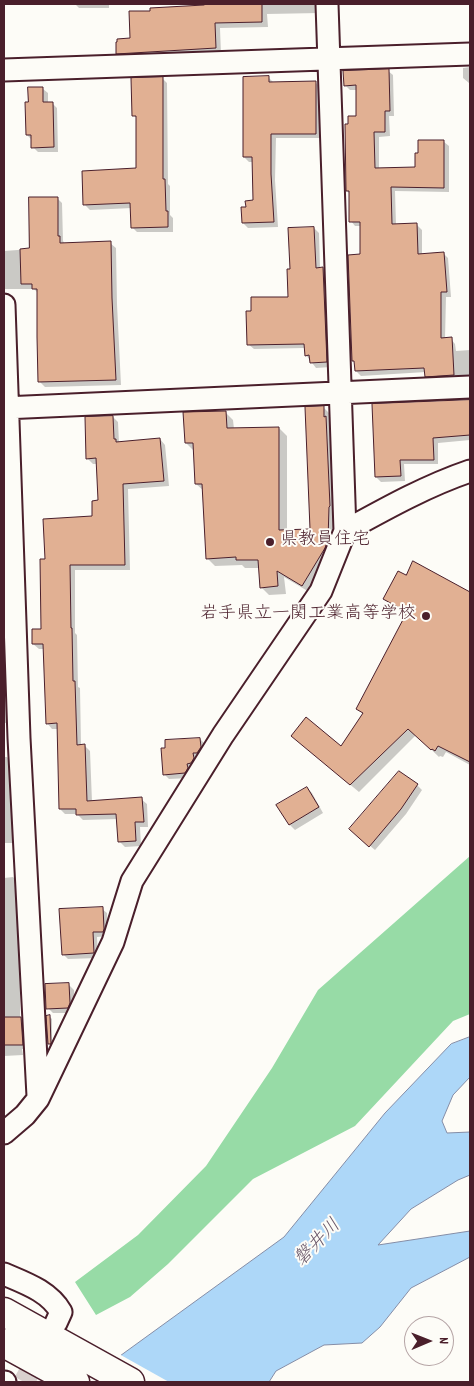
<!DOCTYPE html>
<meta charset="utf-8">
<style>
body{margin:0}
#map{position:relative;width:474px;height:1386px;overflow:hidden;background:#fdfcf7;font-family:Dekko,sans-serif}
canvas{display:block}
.frame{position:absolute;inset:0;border:5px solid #4a1f2b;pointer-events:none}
.north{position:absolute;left:404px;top:1316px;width:50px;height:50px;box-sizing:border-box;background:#fdfcf7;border:1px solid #b5a4a5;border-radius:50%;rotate:89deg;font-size:14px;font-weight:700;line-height:20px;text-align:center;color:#4a1f2b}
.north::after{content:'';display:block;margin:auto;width:18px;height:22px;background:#4a1f2b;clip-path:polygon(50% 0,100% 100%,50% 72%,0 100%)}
</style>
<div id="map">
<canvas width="474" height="1386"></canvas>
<div class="frame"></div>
<div class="north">N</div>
</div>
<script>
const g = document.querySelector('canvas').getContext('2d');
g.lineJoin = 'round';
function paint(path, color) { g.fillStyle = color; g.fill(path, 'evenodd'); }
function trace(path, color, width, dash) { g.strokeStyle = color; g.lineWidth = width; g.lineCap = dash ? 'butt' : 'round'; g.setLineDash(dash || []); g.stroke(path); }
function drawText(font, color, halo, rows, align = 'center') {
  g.font = font + ' Dekko,"Klee One",sans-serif'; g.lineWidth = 4; g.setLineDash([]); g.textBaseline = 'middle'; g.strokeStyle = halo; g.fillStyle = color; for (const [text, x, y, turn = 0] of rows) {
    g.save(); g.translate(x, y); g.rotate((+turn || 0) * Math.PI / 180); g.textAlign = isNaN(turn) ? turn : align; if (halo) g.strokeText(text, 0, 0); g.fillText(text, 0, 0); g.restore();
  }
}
paint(new Path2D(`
 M470,856V1014L453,1021L355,1126L253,1179L168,1264L130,1297L96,1315L75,1282L138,1235L206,1166L272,1068L318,990Z`), '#97dba6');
const water = new Path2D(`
 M470,1037V1077L453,1095L442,1121L447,1133L470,1132V1175L458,1180L411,1209L378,1245L470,1231V1257L411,1288L380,1327L362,1343L324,1345L276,1371L269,1382H84L284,1237L385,1113L451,1044Z`);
paint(water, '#add7f8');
trace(water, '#858da6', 1);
paint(new Path2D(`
 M119,1354L169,1382H82L83,1379Z`), '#fdfcf7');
paint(new Path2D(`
 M75,4H109V8H79Z
 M205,4H322L320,13L267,14L268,27L220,28L221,54L123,59L117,53L131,40L151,12L205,6Z
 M470,67V83H469L463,78V68Z
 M388,71L393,75L394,116H389L390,136L379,137V169L416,168L444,142L449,146V192L395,191L396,225H417L422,230V255L443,253L448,258L451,297H446L445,339H451L455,344L456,351L470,350V379L431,381L426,376V372L361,376L356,371V363L353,360L361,255V226H355L351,221L350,194L347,191L350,125L357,117V90H350L345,85Z
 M162,78L167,83L168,184L170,186V215L173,218V232H137L132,227V208L90,210L85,205L137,169V119L134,115Z
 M269,78L274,83L315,82L321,88V138H276L275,180L278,227L248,228L243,223L247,208L255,202L253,162H249L244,157Z
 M43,89L48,93V103H52L57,108L58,152H38L33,147L32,140L27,135L29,103Z
 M57,198L62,203L63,241L65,244L110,243L116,248L117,304L121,385L45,387L40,382L38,293L34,289H4V251L31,249Z
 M314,228L319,233L320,269H323L328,274L331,367L316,368L306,355L305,348L254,349L248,344L289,298L291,270Z
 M470,401V440L438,443V464H404L405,481L381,482L376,477L374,405Z
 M323,407L331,415L335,548L311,593L284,577L286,594L269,595L261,587L260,568H245L242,565L215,566L207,558L204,491L196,484L194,451L186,443L225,412L233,420L234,429L279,428L287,436V531L311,530Z
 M113,417L118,422L119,443L160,439L165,445L169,486L128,489L130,570H75V633L77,635L78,687L80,688L81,746H85L90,751L92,802L141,799L147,804L148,827H140L141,846L125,847L119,841L118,819L83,820L77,814H65L60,809L58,729H52L47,723L44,649H39L33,644L42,630L46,560L94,517L100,501L98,464H93L87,458Z
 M414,563L470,593V765L446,752L443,757L440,756L439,757L416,735L359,792L300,743L341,748L364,715L358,709L407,614L392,606L385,599L406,577Z
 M4,663L8,667L10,723H4Z
 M200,739L205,744V753L190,778L169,779L164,774Z
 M4,757H7L12,762L16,843H4Z
 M417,785L422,790L406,814L375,850L356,834Z
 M307,788L312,793L323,813L295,830L290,825Z
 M13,877L18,882L20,920V1017L25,1023L27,1049H22L23,1055L4,1056V878Z
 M102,909L107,913L108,934V936L97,937L98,958L68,959L63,954Z
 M69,985L74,990L75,1008L73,1013H53L48,1008Z
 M50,1017L52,1019V1046L49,1044Z`), '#0003');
const building = new Path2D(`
 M204,4H262V22L215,23L216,48L116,54V42H117V39L130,38L129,11H150V8L204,5Z
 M389,69L390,111H385V132H374L375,168L415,167V153H418V140H444V188L391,187L392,224L417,223L418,254L444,252L447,292H441V338L452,337L454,375L425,377L424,368L355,371L354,361H352L348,255L360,254V222H349V191H346L345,124H348V116H356V85L344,86L343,71Z
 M269,76V82L316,81V134H271V174L274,222L242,223L241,207H246L245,201L253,200L252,157H243V77Z
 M163,77V179H165L166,211H168V227L131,228L130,203L83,205L82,171L136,168V116H132L131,78Z
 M28,87H43V102H53L54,147L31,148V135H26L25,102H28Z
 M29,197H58V236H60V243L111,241L112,298L116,380L38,382L37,337V289H32V284H21L20,249L29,248Z
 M314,227L316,268L323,267L327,362L310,363L309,355L305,356L304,344L247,345L246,311H251V297H288L287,269H290L288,228Z
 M470,400V435L433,438L434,460H400L401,476L375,477L372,404Z
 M324,406V417L326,416L330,506L329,507L328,540L325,548L302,586L277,571L278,586L260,588L258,560H236V557L206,559L202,484H195L193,443H185L183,412L226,411L227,428L279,427V530L310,529L305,407Z
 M113,416L114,439H116V442L160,438L164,481L123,484L125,565H70L71,628H72L73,681H75L77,745L85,744L87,801L142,797L144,822H135L136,841L118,842L116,814L76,815V809H59L57,723L46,724L43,644H32V629H41L40,559H45L43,519L92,516V501L98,500L96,458L86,459L85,417Z
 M413,561L470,592V762L438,746L435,751L432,749L431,750L408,729L350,785L291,736L306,717L341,746L363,713L356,709L407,612L383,599L398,571L406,575Z
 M200,738L201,747L197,753H193L194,758L191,763L187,764L188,768L185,773L163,775L161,748H165V740Z
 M399,771L418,784L401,809L369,847L349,829Z
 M307,787L319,807L289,825L276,805Z
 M103,907L104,929L103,932H93L94,953L62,955L59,909Z
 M69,983L70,1003L68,1008L46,1009L45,984Z
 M50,1015L51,1044H48L46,1016Z
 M4,1017H21L23,1045H4Z`);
paint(building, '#e1b093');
trace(building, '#4a1f2b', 1);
trace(new Path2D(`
 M24,1382L43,1347`), '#d9d0ce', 21, [21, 11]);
const minor = new Path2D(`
 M4,70L470,54
 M4,305L19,738L38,1096
 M4,408L470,387
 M345,531C385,509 426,486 470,471
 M4,1133L25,1115L38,1099L113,942L132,881L223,735L321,591L345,531L327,4
 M4,1274C25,1283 49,1291 61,1312L56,1323
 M4,1382H5`);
const highway = new Path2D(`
 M4,1312L130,1382
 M4,1343L75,1382`);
trace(minor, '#4a1f2b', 25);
trace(highway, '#4a1f2b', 31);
trace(minor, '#fdfcf7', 21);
trace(highway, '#fdfcf7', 28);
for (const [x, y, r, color] of [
 [270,542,5,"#4a1f2b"],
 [426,616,5,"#4a1f2b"]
]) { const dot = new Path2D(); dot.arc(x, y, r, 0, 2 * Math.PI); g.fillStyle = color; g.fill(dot); trace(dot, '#fdfcf7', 2); }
drawText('18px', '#4a1f2b', '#fdfcf7', [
 ["県教員住宅",280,542],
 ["岩手県立一関工業高等学校",416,616,"right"]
], 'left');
drawText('italic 19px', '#685668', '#fdfcf7', [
 ["磐井川",319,1244,-46]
]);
</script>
